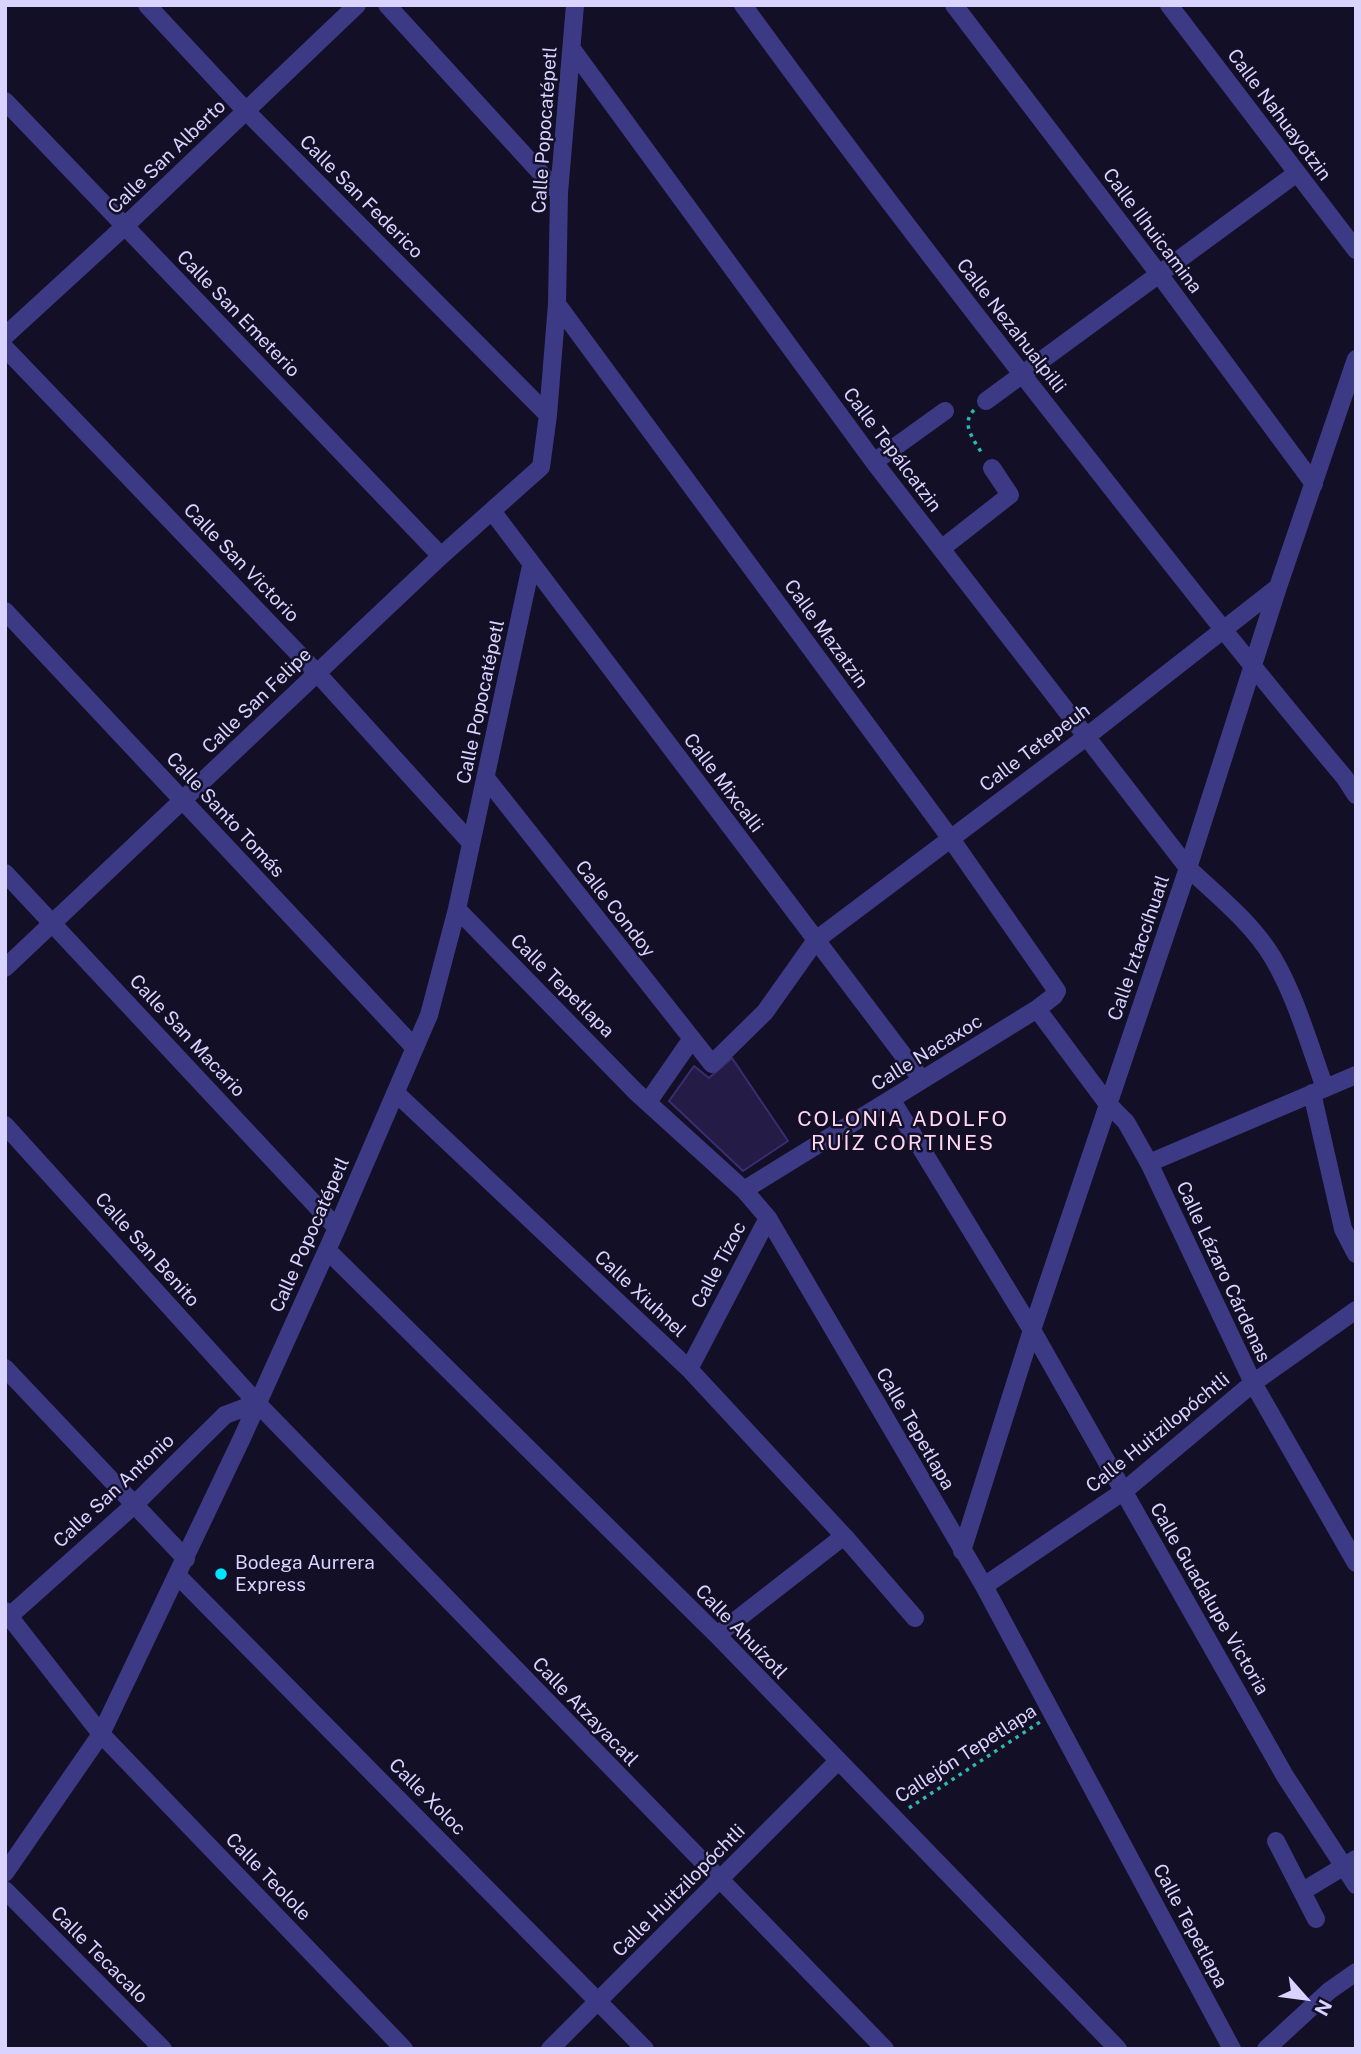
<!DOCTYPE html>
<meta charset="utf-8">
<style>
body{margin:0}
#map{position:relative;width:1361px;height:2054px;overflow:hidden;background:#130f26;font-family:"Public Sans",sans-serif}
canvas{display:block}
.frame{position:absolute;inset:0;border:7px solid #d9d4ff;pointer-events:none}
.north{position:absolute;left:1270px;top:1963px;width:70px;height:70px;-webkit-text-stroke:5px #130f26;paint-order:stroke;rotate:118deg;font-size:19px;font-weight:700;line-height:28px;text-align:center;color:#d9d4ff}
.north::after{content:'';display:block;margin:auto;width:24px;height:32px;background:#d9d4ff;clip-path:polygon(50% 0,100% 100%,50% 72%,0 100%)}
</style>
<div id="map">
<canvas width="1361" height="2054"></canvas>
<div class="frame"></div>
<div class="north">N</div>
</div>
<script>
const g = document.querySelector('canvas').getContext('2d');
g.lineJoin = 'round';
function paint(path, color) { g.fillStyle = color; g.fill(path, 'evenodd'); }
function trace(path, color, width, dash) { g.strokeStyle = color; g.lineWidth = width; g.lineCap = dash ? 'butt' : 'round'; g.setLineDash(dash || []); g.stroke(path); }
function drawText(font, color, halo, rows, align = 'center') {
  g.font = font + ' "Public Sans",sans-serif'; g.lineWidth = 5; g.setLineDash([]); g.textBaseline = 'middle'; g.strokeStyle = halo; g.fillStyle = color; for (const [text, x, y, turn = 0] of rows) {
    g.save(); g.translate(x, y); g.rotate((+turn || 0) * Math.PI / 180); g.textAlign = isNaN(turn) ? turn : align; if (halo) g.strokeText(text, 0, 0); g.fillText(text, 0, 0); g.restore();
  }
}
const building = new Path2D(`
 M732,1058L788,1141L743,1171L669,1101L694,1066L709,1078Z`);
paint(building, '#241b47');
trace(building, '#3b2d73', 2);
trace(new Path2D(`
 M974,410C960,424 974,440 983,455
 M909,1808L1040,1722`), '#2fb8b0', 3.5, [3.5, 5]);
trace(new Path2D(`
 M147,5L246,111L548,415
 M387,5L559,193
 M743,5C852,155 965,302 1080,448C1167,559 1254,670 1345,778L1356,795
 M954,5L1159,274L1314,484
 M1169,5L1356,250
 M572,49L874,462L1188,868C1218,896 1252,923 1273,958C1296,997 1309,1044 1325,1088
 M5,101L441,556
 M557,304L951,839L1057,991L1054,996L1037,1009L744,1190
 M5,336L125,226L357,5
 M5,348L317,673L471,843
 M986,401L1297,173
 M874,462L945,411
 M492,511L922,1080
 M941,549L1010,495L992,468
 M5,611L414,1047
 M486,778L712,1064L765,1012L816,940L1086,737L1278,587
 M5,873L337,1228
 M457,909L636,1092L744,1190L768,1218L984,1586L1232,2049
 M5,968L441,556L541,467L548,415L557,304L559,193L575,5
 M1037,1009L1107,1103L1126,1122L1149,1163L1253,1383L1356,1563
 M396,1093L689,1369L844,1536L915,1618
 M1312,1093L1343,1229L1356,1254
 M891,1099L1032,1330L1285,1776L1356,1885
 M648,1102L691,1040
 M5,1125L257,1403L885,2049
 M1149,1163L1356,1075
 M327,1250L717,1635L1118,2049
 M5,1368L186,1559
 M689,1369L768,1218
 M962,1551L1032,1330L1188,868L1278,587L1356,359
 M178,1576L645,2049
 M984,1586L1124,1491L1253,1383L1356,1310
 M5,1611L101,1734L404,2049
 M5,1620L134,1505L225,1415L257,1403
 M717,1635L844,1536
 M1276,1841L1316,1919
 M5,1873L101,1734L242,1438L337,1228L429,1015L457,909L531,566
 M5,1890L163,2049
 M1303,1891L1356,1859
 M550,2049L837,1762
 M1266,2049L1329,1991L1356,1972`), '#3d3a85', 18);
for (const [x, y, r, color] of [
 [221,1574,7,"#00e5ff"]
]) { const dot = new Path2D(); dot.arc(x, y, r, 0, 2 * Math.PI); g.fillStyle = color; g.fill(dot); trace(dot, '#130f26', 2.5); }
drawText('19px', '#d9d4ff', '#130f26', [
 ["Calle Nahuayotzin",1279,115,53],
 ["Calle Popocatépetl",545,130,-86],
 ["Calle San Alberto",167,157,-44],
 ["Calle San Federico",361,197,45],
 ["Calle Ilhuicamina",1152,231,53],
 ["Calle San Emeterio",238,314,46],
 ["Calle Nezahualpilli",1011,326,52],
 ["Calle Tepálcatzin",892,450,53],
 ["Calle San Victorio",241,563,46],
 ["Calle Mazatzin",826,634,54],
 ["Calle San Felipe",257,701,-44],
 ["Calle Popocatépetl",481,702,-78],
 ["Calle Tetepeuh",1035,748,-37],
 ["Calle Mixcalli",723,783,53],
 ["Calle Santo Tomás",225,815,47],
 ["Calle Condoy",615,909,52],
 ["Calle Iztaccíhuatl",1139,948,-71],
 ["Calle Tepetlapa",562,986,45],
 ["Calle San Macario",187,1036,47],
 ["Calle Nacaxoc",927,1053,-32],
 ["Calle Popocatépetl",310,1235,-66],
 ["Calle San Benito",147,1250,48],
 ["Calle Tízoc",719,1265,-62],
 ["Calle Lázaro Cárdenas",1223,1272,65],
 ["Calle Xiuhnel",640,1294,43],
 ["Calle Tepetlapa",915,1429,60],
 ["Calle Huitzilopóchtli",1158,1433,-39],
 ["Calle San Antonio",114,1491,-43],
 ["Calle Guadalupe Victoria",1209,1599,60],
 ["Calle Ahuízotl",741,1632,46],
 ["Calle Atzayacatl",585,1712,46],
 ["Callejón Tepetlapa",966,1754,-33],
 ["Calle Xoloc",427,1797,45],
 ["Calle Teolole",268,1877,46],
 ["Calle Huitzilopóchtli",679,1891,-45],
 ["Calle Tepetlapa",1190,1926,62],
 ["Calle Tecacalo",99,1955,45]
]);
drawText('19px', '#d9d4ff', '#130f26', [
 ["Bodega Aurrera",235,1563],
 ["Express",235,1585]
], 'left');
g.letterSpacing = '2px';
drawText('21px', '#ffd6f0', '#130f26', [
 ["COLONIA ADOLFO",903,1120],
 ["RUÍZ CORTINES",903,1144]
]);
g.letterSpacing = '0px';
</script>
